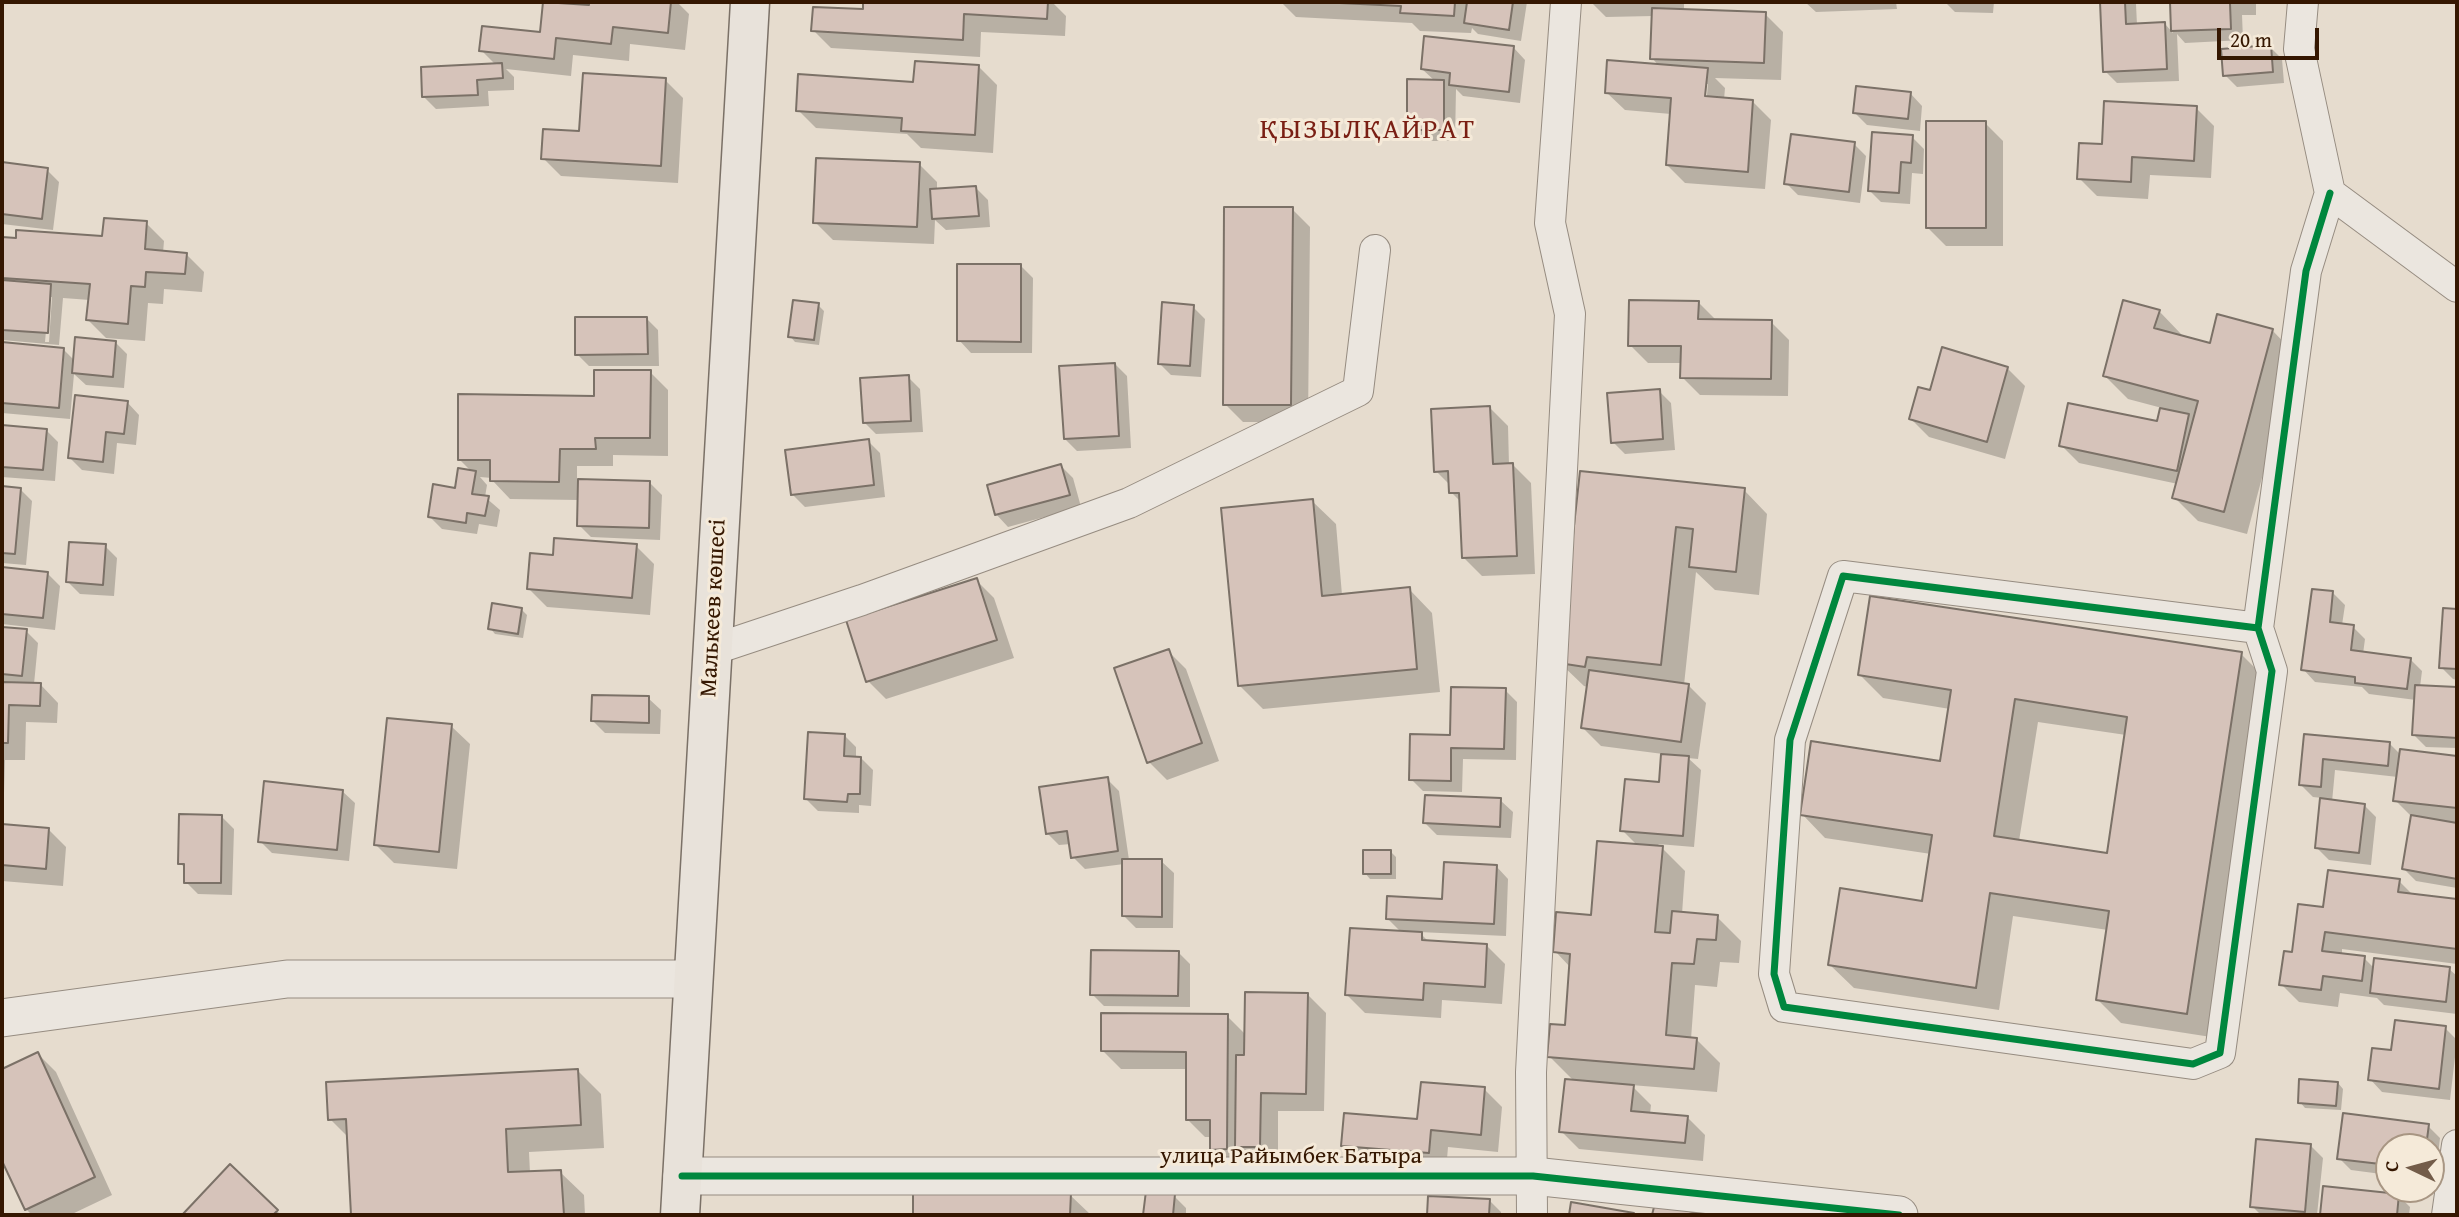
<!DOCTYPE html>
<meta charset="utf-8">
<style>
body{margin:0}
#map{position:relative;width:2459px;height:1217px;overflow:hidden;background:#e6dcce;font-family:"Gentium Book Plus",serif}
canvas{display:block}
.frame{position:absolute;inset:0;border:4px solid #351701;pointer-events:none}
.north{position:absolute;left:2375px;top:1133px;width:70px;height:70px;box-sizing:border-box;background:#f5ead9;border:2px solid #a89683;border-radius:50%;rotate:275deg;font-size:19px;font-weight:700;line-height:28px;text-align:center;color:#351701}
.north::after{content:'';display:block;margin:auto;width:24px;height:32px;background:#735c49;clip-path:polygon(50% 0,100% 100%,50% 72%,0 100%)}
.scale{position:absolute;left:2217px;top:28px;width:102px;height:32px;box-sizing:border-box;border:4px solid #351701;border-top:0;padding-left:9px;font-size:21px;line-height:24px;white-space:nowrap;color:#351701;-webkit-text-stroke:5px #f5ead9;paint-order:stroke}
</style>
<div id="map">
<canvas width="2459" height="1217"></canvas>
<div class="frame"></div>
<div class="north">С</div>
<div class="scale">20 m</div>
</div>
<script>
const g = document.querySelector('canvas').getContext('2d');
g.lineJoin = 'round';
function paint(path, color) { g.fillStyle = color; g.fill(path, 'evenodd'); }
function trace(path, color, width, dash) { g.strokeStyle = color; g.lineWidth = width; g.lineCap = dash ? 'butt' : 'round'; g.setLineDash(dash || []); g.stroke(path); }
function drawText(font, color, halo, rows, align = 'center') {
  g.font = font + ' "Gentium Book Plus",serif'; g.lineWidth = 6; g.setLineDash([]); g.textBaseline = 'middle'; g.strokeStyle = halo; g.fillStyle = color; for (const [text, x, y, turn = 0] of rows) {
    g.save(); g.translate(x, y); g.rotate((+turn || 0) * Math.PI / 180); g.textAlign = isNaN(turn) ? turn : align; if (halo) g.strokeText(text, 0, 0); g.fillText(text, 0, 0); g.restore();
  }
}
paint(new Path2D(`
 M591,2H677L689,14L685,50L630,44L629,61L573,55L571,76L506,69L514,77V90L488,91L489,106L436,109L424,97L496,65L481,50L542,34L590,7Z
 M865,2H1052L1066,16L1065,36L981,32L980,57L831,48L813,30L864,11Z
 M1281,2H1527L1521,41L1478,34L1472,28L1471,33L1420,31L1412,23L1296,17Z
 M1591,2H1684V11L1765,14L1783,32L1781,80L1715,78L1725,88L1724,100L1753,102L1771,120L1765,189L1685,183L1667,165L1671,114L1625,110L1606,92L1659,66L1652,58L1653,16L1606,17ZM1705,84H1708L1706,105H1703Z
 M1805,2H1896L1897,9L1816,12Z
 M1945,2H1994L1993,13L1955,12Z
 M2102,2H2134L2136,4L2137,25L2165,24L2173,33L2172,2H2256V15H2242L2243,40L2185,43L2177,34L2179,81L2117,83L2105,71Z
 M1513,47L1525,60L1520,103L1463,96L1456,89L1455,141H1421L1409,129L1435,81L1422,69Z
 M2270,47L2282,59L2284,83L2237,87L2225,75Z
 M979,67L997,85L993,153L921,148L907,134L816,128L798,110Z
 M665,80L683,98L678,183L561,176L543,158Z
 M1910,93L1922,106L1920,131L1867,125L1855,113Z
 M2196,108L2214,126L2211,178L2150,175L2148,199L2097,196L2079,178L2103,146Z
 M1985,123L2003,141V246H1946L1928,228Z
 M1912,137L1924,149L1923,174L1912,173L1910,204L1881,202L1869,190Z
 M1854,144L1866,156L1860,203L1798,195L1786,183Z
 M2,164L47,170L59,182L53,230L2,224Z
 M919,164L937,182V191L976,188L988,200L990,227L946,230L935,220L934,244L833,240L815,222Z
 M1292,209L1310,227L1308,422H1243L1225,404Z
 M146,223L164,241L163,253L186,254L204,272L202,292L164,289L163,304L148,303L145,341L106,338L88,320L90,300L63,298L59,345L2,340V239L104,238ZM49,297H52L49,342H45Z
 M1021,266L1033,278L1032,353H971L959,340Z
 M1698,302L1717,321L1771,322L1789,340L1788,396L1700,395L1682,377V363H1648L1630,345Z
 M818,305L824,311L819,345L795,342L790,336Z
 M1193,307L1205,319L1201,377L1171,375L1159,363Z
 M2159,311L2182,335V337L2211,345L2272,330L2295,354L2247,534L2198,521L2174,497L2178,484L2079,463L2061,445L2159,423L2162,408L2128,399L2105,376Z
 M646,318L658,330L659,366H589L577,354Z
 M115,342L127,354L124,388L86,385L74,374L70,419L2,413V344L63,349L74,360Z
 M1115,364L1127,376L1131,448L1077,451L1065,439Z
 M2007,368L2025,386L2005,459L1929,437L1911,419L1931,392Z
 M650,372L668,390V456L613,455V466H577V481L650,483L662,495L660,540L591,537L579,525V500L510,499L492,480V478L480,477L487,485L485,497L500,510L497,527L479,524L477,534L442,529L430,517L472,472L459,459Z
 M908,377L920,389L923,432L876,434L864,422Z
 M1659,391L1671,403L1675,450L1625,454L1613,442Z
 M127,402L139,415L136,445L117,443L114,474L82,470L70,458Z
 M1490,408L1508,426L1509,465H1513L1531,483L1535,574L1482,576L1464,558L1462,503L1451,492V486L1436,471Z
 M2,427L46,430L58,442L55,481L2,477Z
 M868,441L880,453L885,497L805,507L793,495Z
 M1061,466L1073,478L1081,507L1008,527L996,514Z
 M1581,473L1744,490L1767,514L1759,595L1715,590L1696,572L1684,685H1688L1706,703L1698,759L1688,758L1701,770L1694,847L1658,844L1685,871L1682,914L1717,917L1741,941L1739,963L1720,962L1717,987L1695,985L1691,1039H1696L1720,1063L1717,1092L1631,1085L1651,1105L1650,1114L1687,1117L1705,1135L1703,1161L1579,1149L1561,1131L1574,1081L1549,1056L1566,1027L1571,968L1555,951L1593,917L1638,846L1622,830L1661,784L1663,754L1601,746L1583,728L1588,687L1584,686L1560,663Z
 M2,488L20,489L32,501L26,565L2,563Z
 M1312,501L1336,524L1342,595L1409,589L1432,613L1440,692L1263,709L1239,685Z
 M105,546L117,558L114,596L80,594L68,582Z
 M636,546L654,564L650,615L547,607L529,589L554,557Z
 M2,569L48,574L60,586L55,630L2,624Z
 M976,580L994,598L1014,658L886,699L868,681Z
 M2333,593L2345,605L2342,625L2353,627L2365,639L2363,654L2410,659L2422,671L2420,687L2457,689V748L2426,747L2414,735L2416,700L2369,694L2362,687L2315,682L2303,669Z
 M521,609L527,615L523,638L495,634L490,628Z
 M2445,610L2457,611V680L2453,679L2441,667Z
 M2,629L26,631L38,643L34,684H40L58,703L57,723L26,722L25,760H5L3,826L48,829L66,847L63,886L2,881Z
 M1168,651L1186,669L1219,761L1167,780L1149,762Z
 M2241,654L2265,678L2211,1037L2121,1023L2098,1000L2108,930L2013,916L1999,1010L1854,988L1830,965L1923,903L1931,854L1825,838L1802,814L1942,763L1950,709L1883,698L1860,675ZM2038,722L2126,735L2108,855L2019,841Z
 M1505,690L1517,702L1516,760L1463,759L1462,792L1423,791L1411,779L1451,737Z
 M648,698L661,710L660,734L605,733L593,721Z
 M451,726L470,744L457,869L394,863L376,845Z
 M844,735L856,747V758H861L873,770L871,806L859,805V813L818,811L806,799Z
 M2306,736L2390,744L2401,755V751L2457,757V888L2416,881L2404,869L2413,818L2395,800L2398,777L2335,770L2332,802L2364,805L2376,817L2371,865L2329,860L2317,848L2322,798L2313,797L2301,785Z
 M1107,779L1119,791L1129,860L1161,861L1174,873L1173,928H1136L1124,916V864L1085,869L1073,857L1071,844L1059,845L1047,833Z
 M342,791L355,803L349,861L272,853L260,841Z
 M1500,800L1513,812L1511,838L1437,835L1425,823Z
 M222,817L234,829L232,895L198,894L186,882V869L180,863Z
 M1390,851L1396,857V879H1370L1365,873Z
 M1496,866L1508,879L1506,936L1419,932L1429,942L1487,946L1505,964L1502,1004L1442,1000L1441,1018L1365,1013L1347,995L1402,933L1387,918L1444,901Z
 M2399,881L2414,896L2457,901V964L2342,949V955L2364,958L2374,968L2449,969L2457,976V1014L2384,1005L2377,998L2340,993L2338,1007L2299,1002L2281,984L2293,954L2324,909Z
 M1178,952L1190,964V1007L1104,1006L1092,994Z
 M1308,995L1326,1013L1324,1111H1278V1164H1254L1244,1154V1167H1230L1212,1149L1211,1137H1205L1187,1119L1188,1069H1121L1103,1051L1227,1016L1246,1035Z
 M2445,1028L2457,1040L2450,1100L2382,1092L2370,1079L2392,1052Z
 M38,1054L56,1072L112,1195L70,1215H32L26,1209L2,1156V1071Z
 M578,1071L601,1094L604,1148L529,1152L530,1173L560,1172L584,1195L585,1215H353L349,1138L330,1119Z
 M2338,1083L2343,1089L2341,1110L2305,1108L2300,1102Z
 M1484,1089L1502,1107L1498,1152L1448,1147L1446,1171L1361,1164L1343,1145L1419,1121Z
 M2428,1126L2440,1138L2435,1180H2431V1147H2389V1175L2351,1170L2339,1158Z
 M2311,1146L2323,1158L2317,1215H2261L2252,1206Z
 M230,1166L281,1215H185Z
 M2325,1188L2398,1195L2410,1207L2409,1215H2322Z
 M915,1193L1070,1195L1091,1215H914Z
 M1147,1193L1174,1196L1186,1208V1215H1145Z
 M1429,1198L1489,1200L1501,1212V1215H1429Z`), '#0003');
const building = new Path2D(`
 M543,2L589,5V2H671L668,33L613,27L611,44L556,38L554,59L479,51L482,26L540,32Z
 M863,2H1048L1047,19L964,14L963,40L811,31L813,7L863,9Z
 M1319,2H1455L1454,16L1400,13L1401,6Z
 M1467,2H1513L1509,30L1464,23Z
 M2100,2H2125L2126,24L2165,22L2167,69L2103,72Z
 M2170,2H2245V3H2230L2231,29L2171,31Z
 M1652,8L1766,12L1764,63L1650,59Z
 M1424,36L1514,46L1509,92L1449,85L1450,73L1421,69Z
 M2271,45L2273,72L2223,76L2221,49Z
 M1607,60L1708,68L1705,96L1753,100L1748,172L1666,165L1671,98L1605,93Z
 M915,61L979,65L975,135L901,131L902,118L796,111L798,74L913,82Z
 M502,63L503,78L477,80L478,95L422,97L421,67Z
 M583,73L666,78L661,166L541,159L543,129L579,131Z
 M1407,79L1444,80V130H1407Z
 M1856,86L1911,92L1908,119L1853,113Z
 M2104,101L2197,106L2194,161L2132,157L2131,182L2077,179L2079,143L2102,144Z
 M1926,121H1986V228H1926Z
 M1872,132L1913,135L1911,163L1901,162L1899,193L1868,191Z
 M1791,134L1855,142L1849,192L1784,184Z
 M816,158L920,162L917,227L813,223Z
 M2,162L48,168L42,219L2,214Z
 M976,186L979,216L932,219L930,189Z
 M1224,207H1293L1291,405H1223Z
 M104,218L147,221L145,249L187,253L185,274L146,272L145,287L131,286L128,324L86,320L90,284L2,278V237L16,238V230L102,236Z
 M957,264H1021V342L957,341Z
 M2,280L51,284L48,333L2,330Z
 M793,300L819,303L814,340L788,337Z
 M1629,300L1699,301L1698,319L1772,320L1771,379L1680,378L1681,346H1628Z
 M2123,300L2160,310L2154,328L2210,343L2217,314L2273,329L2224,512L2172,498L2198,401L2103,376Z
 M1162,302L1194,305L1190,366L1158,364Z
 M575,317H647L648,354L575,355Z
 M75,337L116,341L113,377L72,373Z
 M2,342L64,348L59,408L2,403Z
 M1942,347L2008,367L1987,442L1909,419L1918,387L1930,390Z
 M1115,363L1119,436L1064,439L1059,366Z
 M594,370H651L650,438H595L596,449H560L559,482L490,481V460H458V394L594,396Z
 M909,375L911,421L863,423L860,378Z
 M1660,389L1663,439L1611,443L1607,393Z
 M75,395L128,401L124,434L106,432L103,462L68,458Z
 M2068,403L2157,421L2160,408L2189,414L2177,471L2059,446Z
 M1490,406L1493,464L1513,463L1517,556L1462,558L1459,493H1449L1448,471L1434,472L1431,409Z
 M2,425L47,429L43,470L2,467Z
 M869,439L874,485L791,495L785,450Z
 M1061,464L1070,495L995,515L987,485Z
 M458,468L476,471L472,494L489,496L485,516L467,513L466,523L428,517L433,484L455,488Z
 M1580,471L1745,488L1736,572L1689,567L1693,529L1676,527L1661,665L1587,657L1585,667L1559,663Z
 M578,479L650,481L649,528L577,526Z
 M2,486L21,488L15,554L2,553Z
 M1313,499L1322,596L1410,587L1417,669L1238,686L1221,508Z
 M554,538L637,544L632,598L527,589L530,553L553,555Z
 M69,542L106,544L103,585L66,582Z
 M2,567L48,572L43,618L2,614Z
 M977,578L997,640L866,682L846,620Z
 M2312,589L2333,591L2330,622L2354,625L2351,650L2411,658L2407,689L2355,683V677L2301,670Z
 M1870,596L2242,652L2187,1014L2096,1000L2109,911L1990,893L1976,988L1828,965L1840,888L1922,901L1932,835L1800,815L1811,741L1940,761L1951,690L1858,675ZM2015,699L2127,717L2107,853L1994,836Z
 M492,603L522,608L518,634L488,629Z
 M2443,608L2457,609V669L2439,668Z
 M2,627L27,629L22,676L2,674Z
 M1169,649L1202,743L1147,763L1114,668Z
 M1589,670L1689,684L1681,742L1581,728Z
 M2,682L41,683L40,706L9,705L8,743H2Z
 M2415,685L2457,687V738L2412,735Z
 M1451,687L1506,688L1504,749L1451,748V781L1409,780L1410,734L1450,735Z
 M592,695L649,696V723L591,721Z
 M387,718L452,724L439,852L374,845Z
 M808,732L845,734L844,756L861,757L860,794H848L847,802L804,799Z
 M2304,734L2390,742L2388,766L2323,759L2321,787L2299,785Z
 M2400,749L2457,756V808L2393,801Z
 M1661,754L1689,756L1683,836L1620,831L1625,779L1659,782Z
 M1108,777L1118,851L1071,858L1067,831L1046,834L1039,787Z
 M264,781L343,790L337,850L258,842Z
 M1425,795L1501,798L1500,827L1423,823Z
 M2320,798L2365,804L2359,853L2315,848Z
 M179,814L222,815L221,883H184V864H178Z
 M2411,815L2457,823V879L2402,869Z
 M2,824L49,828L46,869L2,865Z
 M1597,841L1663,846L1655,932L1670,933L1672,911L1718,915L1716,940L1697,939L1694,964L1672,963L1666,1035L1697,1038L1694,1069L1547,1057L1550,1024L1565,1025L1570,954L1553,952L1556,912L1591,915Z
 M1363,850H1391V874H1363Z
 M1122,859H1162V917L1122,916Z
 M1444,862L1497,865L1494,924L1386,919L1387,896L1442,899Z
 M2328,870L2400,879L2398,892L2457,899V949L2325,932L2322,951L2365,956L2362,981L2323,976L2321,990L2279,985L2284,951L2292,952L2298,904L2323,907Z
 M1350,928L1422,932V940L1487,944L1485,987L1424,983L1423,1000L1345,995Z
 M1091,950L1179,951L1178,996L1090,995Z
 M2374,958L2450,967L2446,1002L2370,993Z
 M1245,992L1308,993L1306,1094L1261,1093L1260,1147H1235L1236,1055H1244Z
 M1101,1013L1228,1014L1227,1149L1210,1150V1120H1186V1052L1101,1051Z
 M2395,1020L2446,1026L2439,1089L2368,1080L2372,1048L2391,1050Z
 M38,1052L95,1177L25,1210L2,1161V1069Z
 M578,1069L581,1125L506,1129L508,1172L561,1170L564,1215H351L346,1119L328,1120L326,1082Z
 M1565,1079L1634,1085L1631,1111L1688,1116L1685,1143L1559,1132Z
 M2299,1079L2338,1082L2336,1106L2298,1103Z
 M1421,1082L1485,1087L1481,1135L1431,1130L1429,1153L1341,1146L1344,1113L1417,1119Z
 M2343,1113L2429,1124L2426,1147H2389V1165L2337,1159Z
 M2256,1139L2311,1144L2305,1212L2250,1207Z
 M230,1164L278,1210L273,1215H182Z
 M2323,1186L2399,1194L2397,1215H2320Z
 M913,1191L1071,1193L1070,1215H913Z
 M1146,1191L1175,1194L1173,1215H1143Z
 M1428,1196L1490,1199L1489,1215H1427Z
 M1571,1202L1634,1213L1633,1215H1569Z
 M1655,1203L1706,1215H1652Z`);
paint(building, '#d6c3ba');
trace(building, '#7b7167', 2);
const minor = new Path2D(`
 M2303,2L2299,49L2330,193L2457,287
 M2258,628L1843,576L1790,740L1774,974L1784,1007L2193,1064L2220,1053L2272,671L2258,628L2306,271L2330,193
 M712,650L862,600L1129,503L1358,391L1375,250
 M1532,1215L1531,1072L1570,314L1550,223L1566,2
 M2447,1215L2457,1145`);
const tertiary = new Path2D(`
 M2,1018L287,979H693
 M682,1176H1533L1899,1215`);
const primary = new Path2D(`
 M680,1215L750,2`);
trace(minor, '#968c81', 32);
trace(tertiary, '#968c81', 39);
trace(primary, '#7b7167', 41);
trace(minor, '#ebe6df', 30);
trace(tertiary, '#ebe6df', 37);
trace(primary, '#e8e2da', 38);
trace(new Path2D(`
 M2258,628L1843,576L1790,740L1774,974L1784,1007L2193,1064L2220,1053L2272,671L2258,628L2306,271L2330,193
 M682,1176H1533L1899,1215`), '#00873e', 7);
drawText('24px', '#351701', '#f5ead9', [
 ["Малькеев көшесі",714,608,-87],
 ["улица Райымбек Батыра",1291,1157]
]);
g.letterSpacing = '2px';
drawText('28px', '#7a1f14', '#f5ead9', [
 ["ҚЫЗЫЛҚАЙРАТ",1368,131]
]);
g.letterSpacing = '0px';
</script>
